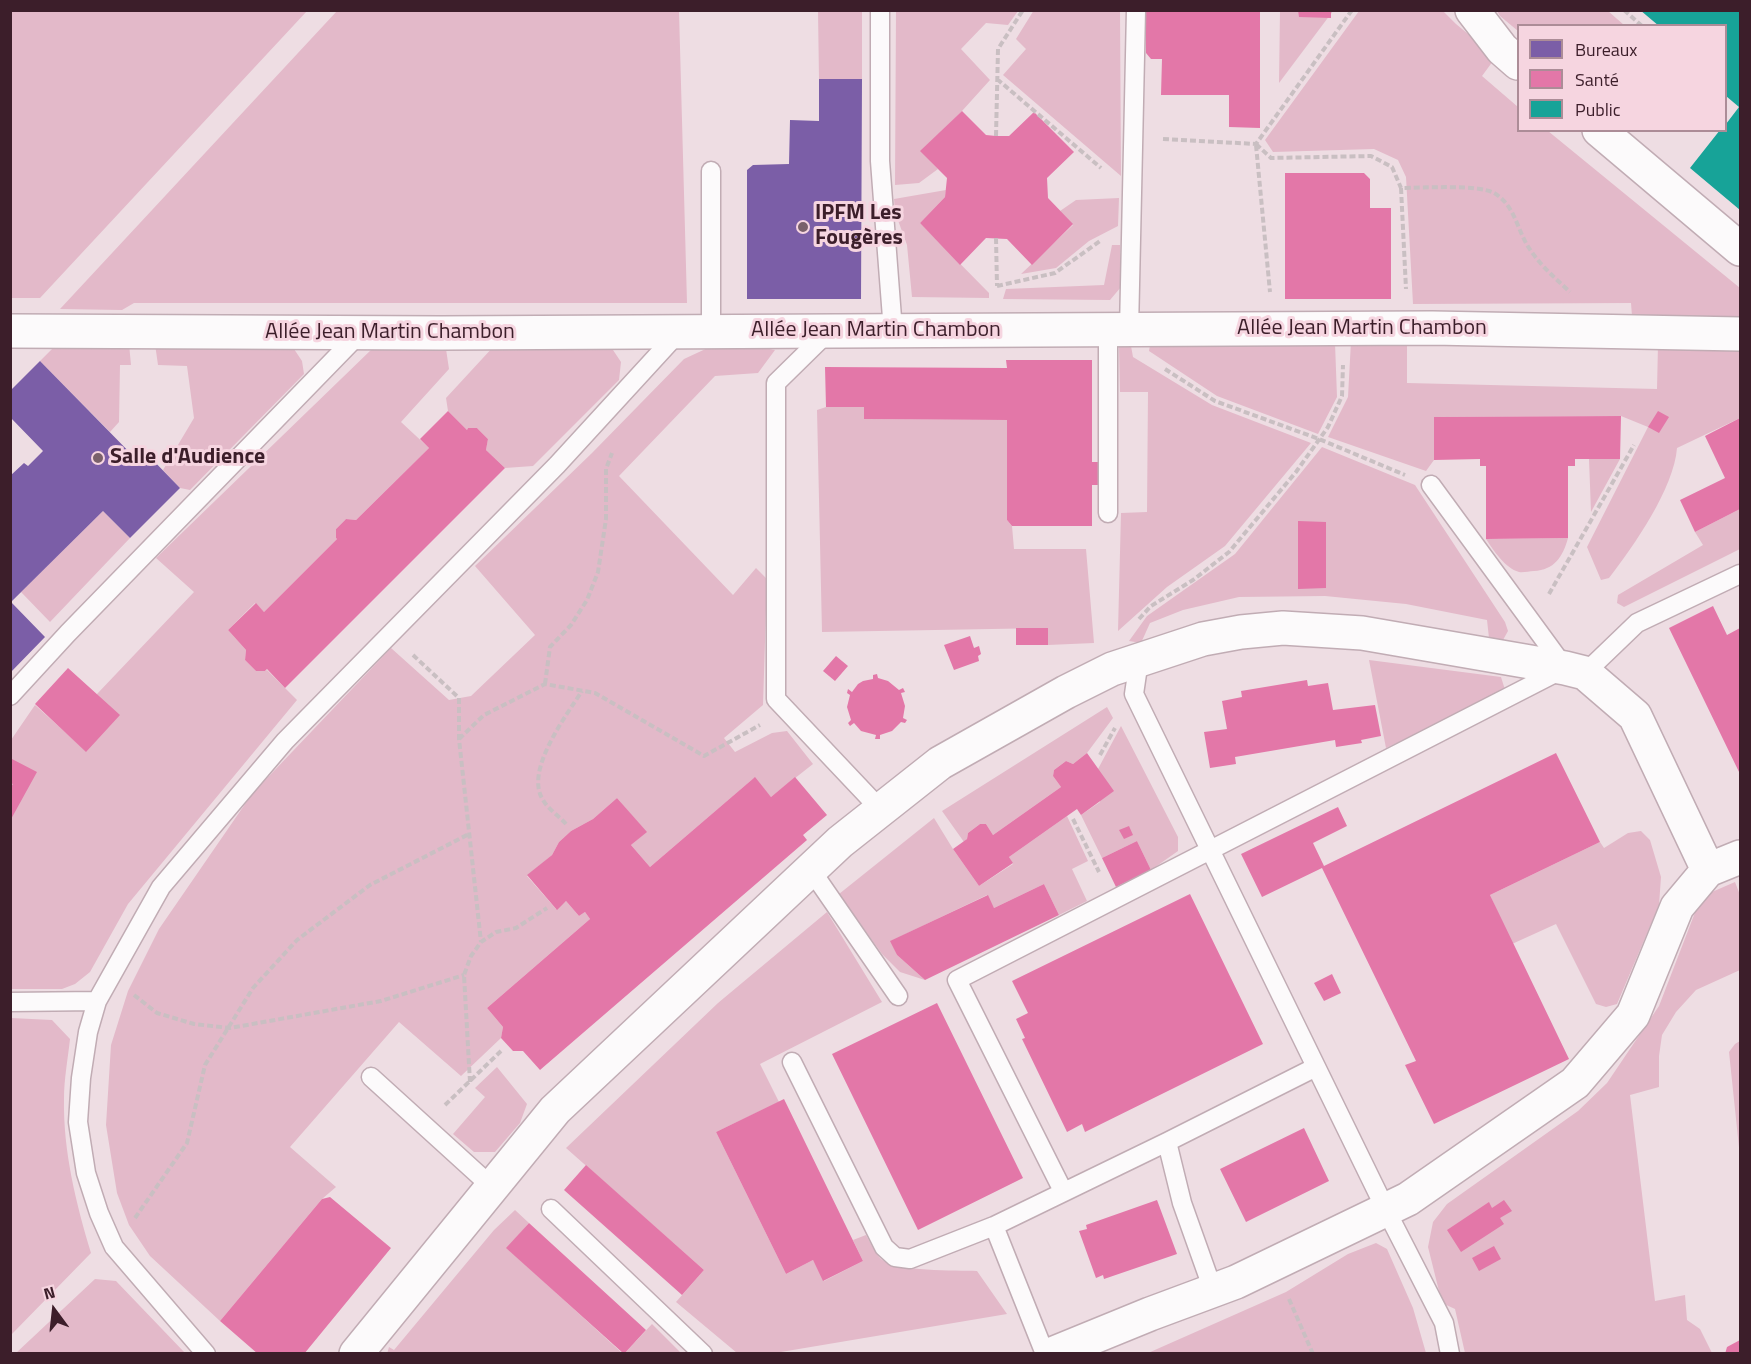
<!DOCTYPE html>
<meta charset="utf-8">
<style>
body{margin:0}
#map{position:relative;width:1751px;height:1364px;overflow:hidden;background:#eedde3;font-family:"Titillium Web",sans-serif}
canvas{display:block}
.frame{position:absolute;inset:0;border:12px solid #3c1e2a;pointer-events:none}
.legend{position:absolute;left:1517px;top:24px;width:210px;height:108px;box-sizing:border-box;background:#f6d5e0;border:2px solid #ac8c97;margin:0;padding:8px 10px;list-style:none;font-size:18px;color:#3c1e2a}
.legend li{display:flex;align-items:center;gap:12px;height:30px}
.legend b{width:30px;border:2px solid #ac8c97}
.north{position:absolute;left:24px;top:1280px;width:60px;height:60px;-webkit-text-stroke:4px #f6d5e0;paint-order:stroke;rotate:345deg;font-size:16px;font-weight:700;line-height:24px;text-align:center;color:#3c1e2a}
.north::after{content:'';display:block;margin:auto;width:21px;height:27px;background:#3c1e2a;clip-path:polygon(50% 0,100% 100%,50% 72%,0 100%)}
</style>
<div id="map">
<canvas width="1751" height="1364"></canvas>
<div class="frame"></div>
<ul class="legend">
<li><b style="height:16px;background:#7b5ea7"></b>Bureaux</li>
<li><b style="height:16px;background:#e377a8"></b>Santé</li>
<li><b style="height:16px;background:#17a398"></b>Public</li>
</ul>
<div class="north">N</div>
</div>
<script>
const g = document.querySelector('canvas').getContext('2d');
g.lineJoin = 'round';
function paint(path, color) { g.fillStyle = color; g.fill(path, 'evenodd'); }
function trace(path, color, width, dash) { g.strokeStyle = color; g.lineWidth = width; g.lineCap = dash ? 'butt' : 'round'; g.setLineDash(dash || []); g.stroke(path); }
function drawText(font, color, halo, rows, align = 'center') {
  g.font = font + ' "Titillium Web",sans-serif'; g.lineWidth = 6; g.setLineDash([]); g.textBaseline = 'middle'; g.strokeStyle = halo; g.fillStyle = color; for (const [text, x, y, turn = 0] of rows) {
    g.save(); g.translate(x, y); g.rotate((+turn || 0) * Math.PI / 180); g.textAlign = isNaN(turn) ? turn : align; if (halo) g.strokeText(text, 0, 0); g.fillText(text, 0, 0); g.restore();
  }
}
paint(new Path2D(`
 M1034,10L1120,11L1121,176L1003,75L1026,49L1016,39Z
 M10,11L11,10L307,11L40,298H11Z
 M337,11H679L687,303H134L122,310L60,309Z
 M818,11H862V79H819Z
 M896,11H1018L1008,25L986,23L961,49L990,80L962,111L921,151L938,169L919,183L895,185Z
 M1280,11H1333L1279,83Z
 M1359,11H1443L1456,24L1496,57L1482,76L1518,107V130L1548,131L1740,288V317L1632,316L1631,303L1413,304L1406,177L1398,160L1374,149L1273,152L1265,140Z
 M1497,11H1608L1624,25L1518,26V31L1500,16Z
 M946,190L945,197L920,223L989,293V298L912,297L907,245L895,212L894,199Z
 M1119,198L1118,226L1089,241L1056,268L1021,274L1073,225L1060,211L1076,200Z
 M1112,245H1120L1121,287L1110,300L1003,299L1006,289L1104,285Z
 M1351,341H1407V383L1657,389L1658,345L1740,346V418L1677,448C1674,488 1634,546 1609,578L1601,580L1587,547L1648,427L1621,416L1435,417L1434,460L1426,471L1328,437L1348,397Z
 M1335,343L1337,397L1318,434L1217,396L1149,351L1150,345Z
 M129,344L131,365H120L119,422L110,432L40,361L54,347Z
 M155,344L292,346L302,361L304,374L190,490L180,488L163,470L194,418L187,366L158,365Z
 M742,344L775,350L758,373L715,376L619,476L733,595L756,568L767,579L763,705L724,738L735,752L772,733L787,731L813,764L771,797L754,778L650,867L631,845L646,832L617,798L593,819L571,831L559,842L552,855L527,876L556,909L566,901L579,916L585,912L590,919L487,1008L503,1027L501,1038L461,1076L399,1022L290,1147L336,1187L322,1199L220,1321L150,1256L129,1225L117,1193L106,1125L111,1045L128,991L159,929L252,794L391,648L449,700L471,696L535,635L475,566L592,453L684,359L712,346Z
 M494,346L611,347L621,362L619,380L533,466L505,468L486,450L488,439L477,428H468L467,430L448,411L446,398Z
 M1119,346H1131L1133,357L1212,405L1311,443L1225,546L1167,587L1118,631L1121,513L1147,512L1148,392H1120Z
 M372,349H446L449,369L401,422L429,448L356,520L346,519L336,529V538L337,539L264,612L255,603L228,630L246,650L245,660L256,671H265L267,670L297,700L128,904L90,972L75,984L62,989H11V740L35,705L86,751L97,694L194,592L156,558Z
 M826,407H864L865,419L1007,420V520L1012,526L1014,549H1086L1094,643L1048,645V628L822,632L817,410Z
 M1322,447L1415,485L1505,622L1508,631L1503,640L1489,638L1487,620L1406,604L1325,596L1239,597L1183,610L1150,623L1141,643L1129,641L1147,616L1235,554Z
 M1589,459H1620L1591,512Z
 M1740,509V549L1624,607L1617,603L1618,595L1703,545L1695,532Z
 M103,511L130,538L50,622L21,592Z
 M1568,538C1563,557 1554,570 1534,571C1529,571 1523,573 1519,572C1505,568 1494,551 1486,539Z
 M1369,660L1501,677L1506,693L1386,748Z
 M1107,707L1113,718L1087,753L1073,764L1066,761L1054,770L1053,776L1061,787L993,835L986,824H980L968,833L967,839L964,842L942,811Z
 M1121,726L1178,837V851L1151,870L1137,841L1102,858L1081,815L1100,802L1098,769Z
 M1067,816L1088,861L1072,869L1087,901L1059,915L1044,884L994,908L987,895L891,941L897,955L925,980L900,972L882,954L839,894L934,818L953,849L979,886L1013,864L1009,857Z
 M1641,831L1650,840L1661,877L1659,905L1617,1004L1606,1007L1596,1004L1556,924L1512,944L1490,895L1600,842L1604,848L1628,833Z
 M1735,882L1740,895V970L1696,990L1676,1012L1662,1035L1659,1056V1087L1630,1095L1655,1301L1685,1295L1687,1320L1700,1329L1712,1353H1465L1455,1309L1442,1303L1428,1247L1433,1222L1447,1204L1578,1111L1607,1083L1659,1006L1696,910L1705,895Z
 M827,912L882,1002L760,1064L779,1102L716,1132L786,1274L813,1260L824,1281L863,1261L853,1240L866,1235C870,1242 875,1253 881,1259C896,1272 956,1270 977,1271L1007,1314L775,1353H737L676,1302L704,1270L566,1148L718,1003Z
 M11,1018L52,1020L70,1039C68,1058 64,1079 64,1099C63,1151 76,1203 91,1253L11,1335Z
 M1740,1041V1157L1729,1052L1735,1044Z
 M497,1067L527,1104L520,1123L495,1152H474L453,1134L485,1097L475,1088Z
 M515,1210L529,1223L507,1248L622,1353L387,1354L389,1347L394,1350L494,1230Z
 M1376,1243L1387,1249L1413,1308L1426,1353H1148L1286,1292L1348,1254Z
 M95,1279L116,1281L185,1353H16Z
 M652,1324L681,1353L624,1354Z`), '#e3b9c9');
paint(new Path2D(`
 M819,79H862L861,299H747V170L753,165L789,164L790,120L819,121Z
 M40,361L140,463L148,455L180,488L130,538L103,511L11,602L45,637L10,673V476L24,463L28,466L43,451L10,417V391Z`), '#7b5ea7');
paint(new Path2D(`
 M1145,10H1260V128L1229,127V95H1161L1162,59H1151L1146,53Z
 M1298,10H1331V18L1299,17Z
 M962,111L986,135L996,136H1009L1034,112L1074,152L1047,178L1048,198L1073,224L1032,265L1007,239L986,238L960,265L920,223L945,197L947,178L920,151Z
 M1285,173H1364L1370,179V208H1391V299H1285Z
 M1006,360H1092V462H1098V485H1092V526H1012L1007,520V420L864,419V407H826L825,367L1007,368Z
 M448,411L467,430L468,428H477L488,439L486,450L505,468L285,688L267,669L265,671H256L245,660L246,650L228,630L256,603L264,612L337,539L336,538V529L346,519L356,520L429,448L420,439Z
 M1658,411L1669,417L1659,433L1648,427Z
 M1621,416L1620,459H1575V466H1568V538L1486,539V466H1480V459L1434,460V417Z
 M1740,418V509L1695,532L1680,500L1725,478L1705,436Z
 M1298,521L1326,522V588L1298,589Z
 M1713,606L1727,635L1740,628V774L1669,628Z
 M1016,628H1048V645H1016Z
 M970,636L974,648L979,646L981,654L978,656L979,661L954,670L944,645Z
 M836,656L848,666L835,681L823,671Z
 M68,668L120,715L86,752L35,704Z
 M877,674L878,678L888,681L899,690L903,688L905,692L901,693L905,706L903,718L907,720L905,723L901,722L892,731L880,735V739H875L876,735L861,731L854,723L850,726L848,723L851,720L847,707L850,695L847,693L848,689L852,692L858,684L863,681L873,679V675Z
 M1307,680L1308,686L1328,683L1333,710L1375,705L1381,736L1361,740L1362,743L1336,747L1335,740L1235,757L1236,764L1210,768L1204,732L1227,729L1222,701L1242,697L1241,691Z
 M1087,753L1114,791L1081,815L1077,809L1009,857L1013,863L979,886L953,849L967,839L968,833L980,824H986L993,835L1061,787L1053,776L1054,770L1066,761L1073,764Z
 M1556,753L1600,842L1490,895L1569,1059L1434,1124L1405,1065L1416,1061L1322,868L1262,897L1241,854L1338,807L1347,826L1313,843L1324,866Z
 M10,758L37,772L10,821V788L13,784L10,783Z
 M755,777L771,797L795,777L827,815L803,835L807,840L540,1070L523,1051H513L501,1038L503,1027L487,1008L590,919L585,912L579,916L566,901L557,910L527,875L552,855L559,842L571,831L593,819L617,798L647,832L631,845L650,867Z
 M1129,826L1133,835L1124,839L1119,830Z
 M1137,841L1151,870L1116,887L1102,858Z
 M1044,884L1059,915L925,980L897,955L890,941L988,895L994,908Z
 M1190,894L1263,1044L1085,1132L1082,1124L1067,1132L1022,1039L1025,1038L1016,1019L1028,1013L1012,981Z
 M1332,974L1341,993L1324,1001L1314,983Z
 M937,1003L1023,1178L918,1230L832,1054Z
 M784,1099L863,1261L823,1281L813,1260L786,1274L716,1132Z
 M1304,1128L1329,1181L1246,1222L1220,1169Z
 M586,1165L704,1270L682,1295L564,1190Z
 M330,1197L391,1248L304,1354H258L220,1321L322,1199Z
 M1157,1200L1177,1254L1104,1279L1103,1275L1096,1278L1079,1231L1087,1229L1086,1225Z
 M1504,1200L1512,1211L1500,1218L1504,1224L1461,1252L1447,1230L1489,1202L1492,1208Z
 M529,1223L646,1330L624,1354L506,1248Z
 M1494,1246L1501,1259L1479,1271L1472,1258Z
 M1740,1340V1354H1725L1727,1347Z`), '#e377a8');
paint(new Path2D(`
 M1640,10H1740V210L1690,168L1720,130H1726V124L1739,107L1726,96V26H1659Z`), '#17a398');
const lane = new Path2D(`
 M880,10V161L893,331
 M1108,330V513
 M1129,330L1136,10
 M829,331L776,383V699L881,810
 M711,332V171
 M1139,660L1134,694L1386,1210L1444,1323L1450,1354
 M1585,673L1637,623L1740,574
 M10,696L68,633L360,333
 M811,870L898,996
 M10,1002L97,1001
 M792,1062L884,1247L895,1257L910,1259L994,1226L1167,1142L1316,1067
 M371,1077L492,1187
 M1167,1142L1182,1203L1213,1290
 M1063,1191L957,980L1565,668L1431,485
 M551,1209L703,1354
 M994,1226L1045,1354
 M206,1354L114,1247L99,1213L86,1173L78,1122L81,1078L88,1032L97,1001L161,887L285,741L557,465L679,332`);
const street = new Path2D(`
 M1472,10L1502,49L1518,63
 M1599,130L1740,249
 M10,331L441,333L1432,328L1740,334
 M356,1354L555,1110L840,842L940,763L1066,692L1112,669L1203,639L1241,632L1283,628L1362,633L1565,668L1585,673L1635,716L1708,870
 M1052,1354L1150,1314L1236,1282L1408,1199L1575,1083L1633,1015L1677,907L1708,870L1740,857`);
trace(lane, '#c1acb4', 21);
trace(street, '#c1acb4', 36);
trace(new Path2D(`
 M1624,10L1642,26
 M997,79L1101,168
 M996,136L998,49L1023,10
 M1163,139L1256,144L1352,10
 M1256,144L1271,158L1371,156L1392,167L1401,188C1422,188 1478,184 1494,193C1515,205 1517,230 1529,248C1540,265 1555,278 1570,292
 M1256,145L1270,292
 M1401,188L1406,289
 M996,238L997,286
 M997,286L1055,273L1100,241
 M1165,369L1215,401L1319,439L1405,475
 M1549,594L1634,445
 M1139,619L1151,606L1193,580L1229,552L1296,472L1328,427L1342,396L1343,365
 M413,655L459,698V739L481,942
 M545,684L550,647L571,625L587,600L598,572L606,519V469L612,453
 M459,739L484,715L545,684L595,693L704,756L760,725
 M1100,755L1115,728
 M1073,819L1099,872
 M566,824C559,816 548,809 543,800C524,771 566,716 582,691
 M134,995L157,1013L194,1024L230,1028L381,1001L464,975
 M470,1082L464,975L471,956L481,942L496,932L516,928L547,908
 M445,1105L501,1051
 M135,1218L187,1143L205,1065L253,988L297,940L370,885L469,834
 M1289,1299L1313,1354`), '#c9bfc2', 4, [6, 3]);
trace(lane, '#fcfafb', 18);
trace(street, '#fcfafb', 33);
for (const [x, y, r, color] of [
 [803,227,6,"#7a616b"],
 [98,458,6,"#7a616b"]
]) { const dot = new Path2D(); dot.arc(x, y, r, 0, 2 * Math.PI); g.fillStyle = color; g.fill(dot); trace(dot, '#f6d5e0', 2); }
drawText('bold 22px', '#3c1e2a', '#f6d5e0', [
 ["IPFM Les",815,214],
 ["Fougères",815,239],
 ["Salle d'Audience",110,458]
], 'left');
drawText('22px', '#3c1e2a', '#f6d5e0', [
 ["Allée Jean Martin Chambon",1362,329],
 ["Allée Jean Martin Chambon",876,331],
 ["Allée Jean Martin Chambon",390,333]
]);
</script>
